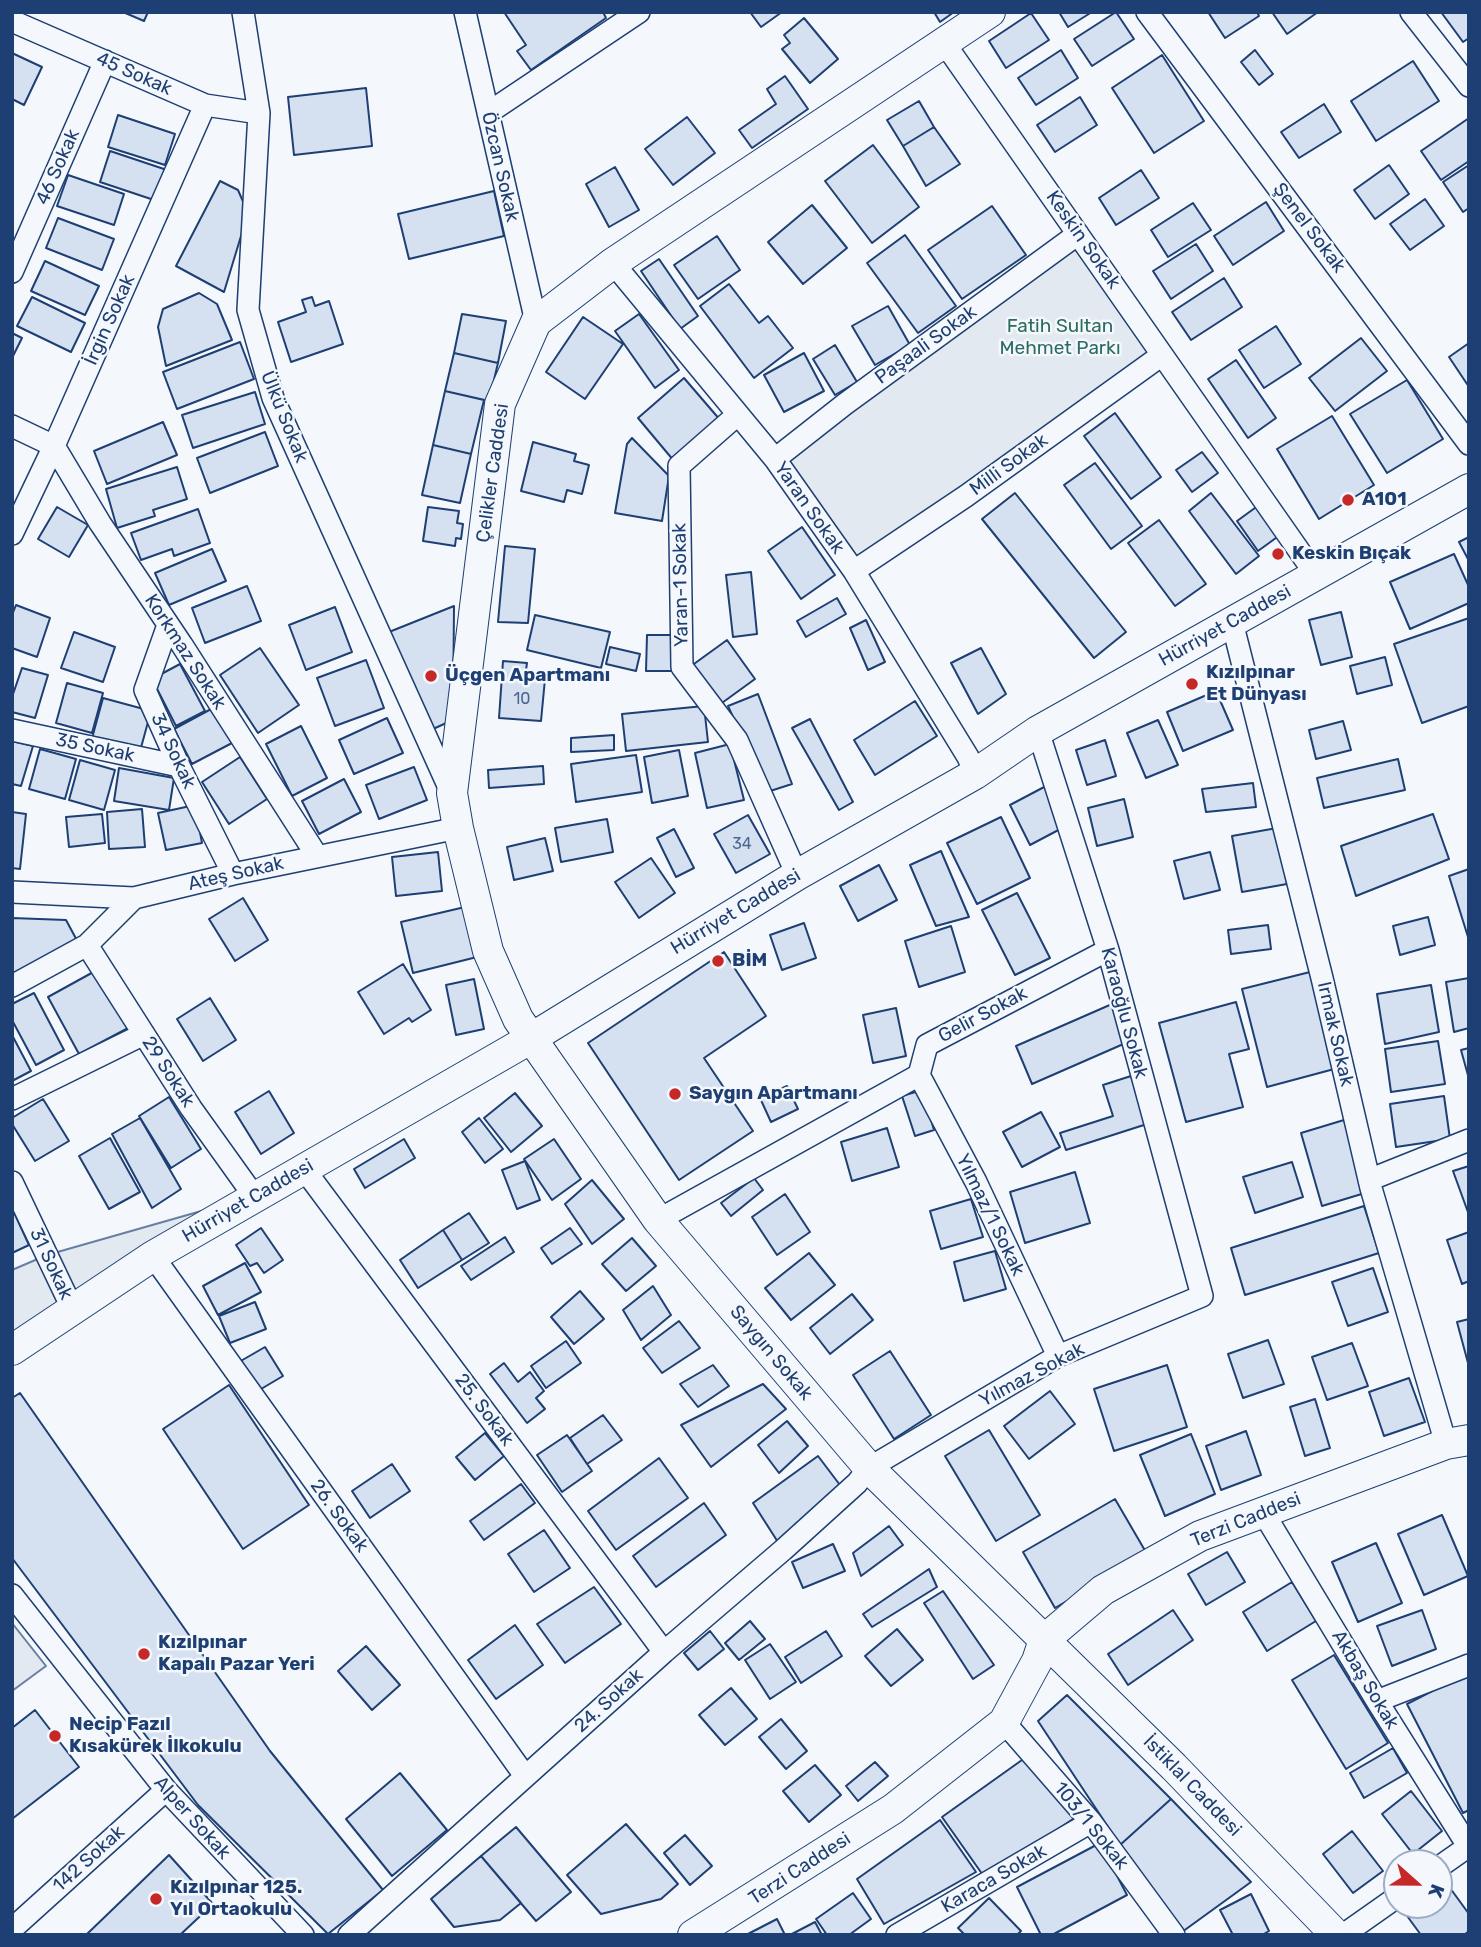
<!DOCTYPE html>
<meta charset="utf-8">
<style>
body{margin:0}
#map{position:relative;width:1481px;height:1947px;overflow:hidden;background:#f4f7fb;font-family:Rubik,sans-serif}
canvas{display:block}
.frame{position:absolute;inset:0;border:14px solid #1d3f73;pointer-events:none}
.north{position:absolute;left:1383px;top:1849px;width:70px;height:70px;box-sizing:border-box;background:#f4f7fb;border:2px solid #9eadc5;border-radius:50%;rotate:111deg;font-size:19px;font-weight:700;line-height:28px;text-align:center;color:#1d3f73}
.north::after{content:'';display:block;margin:auto;width:24px;height:32px;background:#c62828;clip-path:polygon(50% 0,100% 100%,50% 72%,0 100%)}
</style>
<div id="map">
<canvas width="1481" height="1947"></canvas>
<div class="frame"></div>
<div class="north">K</div>
</div>
<script>
const g = document.querySelector('canvas').getContext('2d');
g.lineJoin = 'round';
function paint(path, color) { g.fillStyle = color; g.fill(path, 'evenodd'); }
function trace(path, color, width, dash) { g.strokeStyle = color; g.lineWidth = width; g.lineCap = dash ? 'butt' : 'round'; g.setLineDash(dash || []); g.stroke(path); }
function drawText(font, color, halo, rows, align = 'center') {
  g.font = font + ' Rubik,sans-serif'; g.lineWidth = 5; g.setLineDash([]); g.textBaseline = 'middle'; g.strokeStyle = halo; g.fillStyle = color; for (const [text, x, y, turn = 0] of rows) {
    g.save(); g.translate(x, y); g.rotate((+turn || 0) * Math.PI / 180); g.textAlign = isNaN(turn) ? turn : align; if (halo) g.strokeText(text, 0, 0); g.fillText(text, 0, 0); g.restore();
  }
}
const green = new Path2D(`
 M1079,239L1156,352L857,562L785,458Z
 M254,1196L12,1350V1270L47,1255Z
 M12,1623L46,1666L12,1691Z`);
paint(green, '#e3e9f0');
trace(green, '#687fa3', 2);
const building = new Path2D(`
 M123,12H148L144,21Z
 M504,12H603L606,18L531,70L517,51L526,45Z
 M750,12H782L761,27Z
 M934,12H954L940,22Z
 M1059,12H1092L1068,27Z
 M1116,12L1134,39L1092,66L1074,39Z
 M1208,12H1257L1259,16L1225,38Z
 M1272,12H1318L1287,34Z
 M1441,12H1469V38L1463,42Z
 M1031,13L1049,40L1006,68L989,41Z
 M804,18L838,59L810,83L782,49L790,43L784,35Z
 M1061,50L1078,78L1036,105L1018,78Z
 M1255,50L1273,74L1259,85L1241,62Z
 M12,53L42,67L24,105L12,99Z
 M1162,55L1204,121L1154,153L1112,88Z
 M1413,61L1439,101L1376,141L1351,101Z
 M785,76L808,109L752,148L739,130L776,104L767,89Z
 M366,88L372,146L294,155L288,97Z
 M1080,97L1097,125L1055,152L1037,125Z
 M919,101L934,127L903,146L887,120Z
 M1324,104L1341,132L1299,158L1281,132Z
 M118,115L175,134L165,165L108,147Z
 M687,117L715,153L673,185L645,149Z
 M1469,118V161L1441,180L1421,151Z
 M934,127L960,164L926,186L903,146Z
 M873,145L919,207L872,243L825,181Z
 M110,151L167,170L157,201L100,182Z
 M1389,165L1409,194L1375,219L1354,190Z
 M1469,165V208L1463,212L1443,182Z
 M615,167L639,210L609,227L586,184Z
 M1141,170L1159,198L1116,225L1099,198Z
 M68,175L124,194L114,225L57,206Z
 M220,181L238,190L248,213L224,292L176,266Z
 M494,191L504,236L409,259L398,214Z
 M1425,199L1444,226L1410,250L1390,224Z
 M1266,202L1284,231L1233,265L1214,236Z
 M1193,203L1211,230L1168,257L1151,230Z
 M812,205L847,248L803,284L768,242Z
 M992,206L1026,255L962,299L928,250Z
 M58,218L114,239L102,270L46,248Z
 M905,235L956,306L918,333L867,263Z
 M717,236L740,270L698,299L674,265Z
 M1196,244L1213,271L1171,299L1153,271Z
 M659,259L698,316L680,329L641,271Z
 M45,261L99,286L85,315L31,291Z
 M1224,278L1242,307L1191,340L1172,312Z
 M729,284L759,323L768,316L793,348L754,378L700,306Z
 M199,293L217,304L232,340L166,366L158,327L163,309Z
 M32,297L85,323L71,352L17,326Z
 M312,297L315,306L329,301L343,344L291,362L278,322L306,312L302,300Z
 M888,306L910,345L875,365L852,326Z
 M462,314L506,321L498,363L454,353Z
 M639,314L679,370L655,388L615,331Z
 M583,317L623,344L585,399L546,372Z
 M1276,326L1301,364L1264,388L1239,350Z
 M12,333L22,338L12,358Z
 M1361,338L1387,371L1335,411L1309,378Z
 M240,342L254,379L177,409L163,372Z
 M1469,343V387L1449,357Z
 M835,345L857,382L835,395L813,359Z
 M454,353L498,363L489,401L445,391Z
 M804,353L824,391L784,412L764,375Z
 M1236,360L1276,418L1248,438L1208,379Z
 M684,378L721,421L674,461L638,418Z
 M1407,380L1443,439L1387,473L1350,414Z
 M445,391L484,400L471,454L433,445Z
 M255,392L265,424L193,448L182,415Z
 M1115,413L1161,477L1131,499L1084,436Z
 M1332,416L1374,485L1319,519L1277,449Z
 M163,422L177,455L107,484L94,451Z
 M265,432L278,466L210,493L197,458Z
 M632,438L669,476L662,521L615,513L627,444Z
 M533,442L576,454L574,461L589,465L582,494L567,490L564,502L521,491Z
 M433,445L471,454L460,503L422,495Z
 M1202,452L1218,473L1192,492L1176,470Z
 M1095,463L1142,526L1111,549L1064,485Z
 M177,467L187,499L153,510L155,516L117,528L106,489Z
 M1015,493L1126,632L1094,658L982,519Z
 M1211,493L1259,556L1236,574L1189,511Z
 M1259,505L1280,535L1258,551L1237,521Z
 M57,507L88,525L69,557L38,539Z
 M428,507L459,511L457,523L463,524L461,539L456,538L455,546L423,541Z
 M198,509L210,543L174,556L172,549L141,560L131,533Z
 M1159,520L1206,584L1175,606L1128,543Z
 M802,527L835,575L801,599L768,551Z
 M1469,537V561L1459,542Z
 M505,546L535,549L528,623L498,622Z
 M212,549L226,581L169,605L155,573Z
 M1454,554L1469,587V603L1410,629L1390,582Z
 M751,572L757,634L733,637L726,575Z
 M247,586L261,621L205,643L192,608Z
 M837,598L846,614L806,637L797,621Z
 M16,605L50,618L37,657L12,648V615Z
 M454,606L453,720L433,729L389,632Z
 M335,607L352,652L306,670L289,625Z
 M1341,612L1352,657L1321,665L1309,620Z
 M535,615L610,632L601,668L527,650Z
 M1469,618V706L1422,723L1394,644Z
 M866,620L885,662L868,670L850,628Z
 M74,632L115,647L103,682L61,668Z
 M647,635H674L673,671H646Z
 M727,640L755,679L715,708L687,669Z
 M610,647L640,654L636,671L606,664Z
 M260,648L299,705L258,733L220,675Z
 M981,648L1006,694L978,714L951,663Z
 M1385,657L1392,685L1357,694L1350,666Z
 M366,660L384,708L335,726L317,678Z
 M503,661L527,663L525,677L545,679L541,721L499,718Z
 M180,664L205,711L176,726L152,679Z
 M22,668L48,675L35,718L12,712V697Z
 M67,683L103,693L92,733L56,723Z
 M1216,691L1233,730L1183,751L1167,712Z
 M758,694L792,784L767,792L728,706Z
 M103,698L151,711L139,755L91,742Z
 M915,701L937,736L875,775L854,740Z
 M704,706L708,742L626,751L622,714Z
 M213,708L232,743L192,764L174,729Z
 M387,718L403,753L354,774L339,740Z
 M810,719L853,802L839,810L792,728Z
 M1158,720L1178,765L1146,778L1127,733Z
 M1343,721L1351,750L1316,759L1309,730Z
 M301,726L327,778L292,796L266,744Z
 M614,735V750L571,752V738Z
 M1105,740L1116,776L1087,785L1076,750Z
 M12,741L33,746L21,786L12,784Z
 M730,744L744,800L707,808L695,753Z
 M40,749L76,759L65,799L29,789Z
 M679,750L688,796L652,803L644,757Z
 M636,755L642,792L576,802L571,764Z
 M240,757L267,799L229,824L202,782Z
 M1398,759L1405,790L1324,808L1317,778Z
 M80,760L115,770L104,810L69,800Z
 M543,766L544,784L489,788L488,770Z
 M414,767L427,800L379,819L366,785Z
 M119,768L174,778L169,810L114,801Z
 M344,779L361,812L319,834L302,801Z
 M1253,783L1256,807L1206,812L1202,789Z
 M1046,786L1066,826L1030,845L1010,805Z
 M1124,799L1133,837L1097,846L1088,808Z
 M195,805L202,843L166,850L158,813Z
 M142,809L145,847L109,849L107,812Z
 M12,812L26,814L20,869L12,868Z
 M102,814L105,843L69,847L66,817Z
 M1433,814L1449,859L1356,896L1341,846Z
 M748,815L770,854L736,873L714,834Z
 M1001,817L1030,878L977,904L947,843Z
 M607,819L613,852L561,862L555,828Z
 M1277,828L1287,884L1242,892L1232,836Z
 M674,829L694,868L676,877L657,838Z
 M545,838L553,871L514,880L507,847Z
 M941,851L969,917L936,926L910,865Z
 M438,852L442,891L396,896L392,857Z
 M1210,852L1220,890L1184,899L1174,861Z
 M651,858L675,893L639,918L615,882Z
 M879,865L897,900L858,921L840,886Z
 M1469,869V937H1468L1449,876Z
 M1017,893L1050,958L1015,975L982,910Z
 M243,898L268,940L235,961L209,919Z
 M465,907L477,957L413,973L401,922Z
 M1428,917L1435,945L1400,955L1393,926Z
 M12,918L66,920L80,946L12,982Z
 M804,923L816,958L782,970L770,935Z
 M1268,925L1271,949L1231,954L1228,930Z
 M951,926L965,972L919,987L905,941Z
 M724,952L766,1016L704,1058L753,1131L679,1180L588,1043Z
 M403,964L431,1010L412,1022L409,1018L384,1034L358,992Z
 M97,970L132,1026L79,1054L48,997Z
 M1314,971L1338,1068L1267,1087L1242,989Z
 M1469,978V1028L1454,1032L1446,982Z
 M474,979L484,1029L456,1035L446,985Z
 M1431,985L1439,1032L1385,1044L1377,994Z
 M34,993L64,1050L36,1065L12,1020V1004Z
 M210,998L236,1040L203,1061L177,1019Z
 M1236,1002L1249,1049L1229,1054L1243,1107L1186,1122L1159,1023Z
 M1112,1004L1128,1042L1032,1084L1016,1046Z
 M896,1008L906,1056L873,1063L863,1015Z
 M12,1035L31,1071L12,1081Z
 M1438,1041L1445,1084L1391,1092L1385,1049Z
 M1469,1048V1079L1461,1050Z
 M1131,1076L1147,1124L1066,1150L1060,1133L1113,1116L1103,1085Z
 M787,1086L798,1109L771,1122L760,1098Z
 M922,1090L934,1130L915,1136L902,1096Z
 M269,1091L294,1133L261,1154L235,1112Z
 M515,1093L542,1126L511,1152L484,1118Z
 M1444,1096L1450,1139L1396,1147L1390,1104Z
 M169,1097L201,1149L171,1168L139,1116Z
 M43,1099L69,1141L35,1161L12,1124V1118Z
 M1041,1112L1060,1147L1022,1167L1003,1132Z
 M140,1118L181,1189L152,1208L112,1134Z
 M479,1118L503,1149L485,1163L462,1132Z
 M1344,1120L1365,1193L1322,1206L1301,1133Z
 M887,1128L899,1167L852,1181L841,1142Z
 M110,1138L140,1192L109,1209L79,1156Z
 M404,1139L415,1158L365,1188L354,1169Z
 M554,1139L581,1179L552,1200L524,1159Z
 M525,1161L540,1200L517,1209L502,1170Z
 M1292,1162L1303,1197L1255,1213L1243,1177Z
 M1469,1166V1215L1453,1171Z
 M1075,1172L1090,1223L1025,1243L1010,1192Z
 M754,1178L763,1190L731,1216L721,1203Z
 M592,1180L624,1219L592,1244L565,1204Z
 M785,1194L810,1232L777,1255L752,1217Z
 M971,1199L983,1237L941,1249L930,1211Z
 M1364,1206L1379,1253L1245,1295L1231,1248Z
 M12,1208L29,1245L12,1253Z
 M469,1213L489,1243L462,1260L443,1230Z
 M261,1228L283,1260L264,1273L257,1263L250,1266L236,1245Z
 M570,1228L582,1244L552,1264L541,1248Z
 M443,1230L462,1260L418,1288L400,1260Z
 M1469,1232V1281L1462,1284L1447,1240Z
 M505,1237L514,1252L471,1280L461,1266Z
 M632,1238L656,1266L626,1291L602,1264Z
 M995,1251L1006,1289L964,1301L954,1262Z
 M809,1253L835,1285L791,1320L765,1288Z
 M245,1263L261,1292L218,1315L203,1286Z
 M1373,1268L1388,1312L1348,1326L1332,1282Z
 M653,1286L671,1315L641,1340L623,1310Z
 M580,1291L604,1319L574,1344L551,1317Z
 M852,1294L873,1320L830,1354L810,1328Z
 M255,1302L266,1329L230,1343L219,1316Z
 M1469,1319V1363H1468L1457,1322Z
 M679,1321L700,1348L662,1373L643,1348Z
 M1268,1340L1284,1384L1243,1398L1228,1354Z
 M566,1341L581,1363L546,1388L531,1366Z
 M1352,1343L1368,1386L1327,1400L1312,1357Z
 M265,1347L283,1376L256,1392L239,1362Z
 M890,1351L931,1415L894,1439L853,1375Z
 M504,1363L518,1382L530,1372L544,1391L536,1398L545,1409L527,1423L490,1374Z
 M713,1365L729,1386L698,1407L680,1384Z
 M1167,1365L1187,1427L1114,1451L1094,1389Z
 M1409,1378L1425,1422L1384,1436L1369,1392Z
 M763,1384L786,1409L711,1467L681,1425Z
 M229,1385L309,1505L243,1549L163,1429Z
 M1050,1391L1075,1424L1029,1459L1004,1426Z
 M20,1393L270,1751L383,1890L328,1934L198,1805L12,1558V1398Z
 M1315,1399L1330,1448L1305,1456L1290,1407Z
 M603,1415L622,1440L587,1464L570,1438Z
 M787,1421L808,1446L779,1473L758,1445Z
 M989,1430L1040,1515L996,1541L945,1456Z
 M1246,1431L1261,1475L1221,1490L1206,1446Z
 M485,1433L504,1456L475,1480L456,1457Z
 M1191,1434L1215,1494L1165,1516L1140,1455Z
 M567,1435L592,1471L562,1492L537,1455Z
 M818,1456L846,1493L783,1550L753,1503Z
 M659,1458L688,1498L616,1550L588,1511Z
 M392,1464L410,1491L370,1518L352,1491Z
 M521,1484L535,1503L484,1540L470,1521Z
 M1115,1499L1147,1554L1055,1608L1023,1552Z
 M704,1503L726,1535L656,1587L633,1556Z
 M1442,1515L1468,1576L1424,1595L1398,1534Z
 M889,1526L903,1545L861,1576L853,1553Z
 M544,1530L570,1568L534,1592L508,1554Z
 M1376,1543L1402,1603L1358,1622L1332,1562Z
 M833,1544L845,1571L803,1588L792,1562Z
 M1227,1552L1245,1582L1206,1605L1188,1574Z
 M929,1569L937,1587L872,1627L863,1614Z
 M1292,1582L1316,1621L1267,1651L1243,1612Z
 M594,1587L621,1624L565,1663L537,1624Z
 M943,1591L994,1665L973,1679L924,1603Z
 M1173,1610L1193,1640L1128,1685L1108,1654Z
 M1422,1610L1436,1649L1392,1666L1377,1626Z
 M750,1621L765,1639L739,1660L725,1643Z
 M515,1625L543,1665L496,1699L468,1660Z
 M897,1629L923,1660L891,1686L865,1656Z
 M710,1631L724,1649L698,1670L684,1653Z
 M826,1631L842,1656L801,1683L785,1657Z
 M770,1644L796,1682L770,1699L745,1660Z
 M366,1646L400,1685L372,1710L338,1671Z
 M1334,1655L1388,1743L1346,1769L1292,1680Z
 M1469,1672V1810L1463,1813L1407,1704Z
 M731,1688L757,1719L725,1745L699,1715Z
 M1067,1695L1171,1799L1120,1845L1038,1721Z
 M35,1710L79,1767L12,1819V1728Z
 M781,1719L807,1751L786,1769L759,1737Z
 M1393,1748L1407,1773L1364,1798L1350,1773Z
 M1029,1755L1079,1815L985,1878L942,1817Z
 M875,1762L888,1776L858,1801L846,1786Z
 M815,1765L841,1795L809,1822L783,1791Z
 M400,1773L447,1830L392,1876L346,1819Z
 M1411,1791L1442,1831L1413,1854L1382,1814Z
 M1171,1799L1251,1882L1182,1932L1120,1845Z
 M940,1820L976,1872L884,1924L857,1879Z
 M626,1824L678,1884L661,1899L601,1914L567,1875Z
 M516,1827L571,1892L536,1921L481,1856Z
 M1352,1831L1383,1871L1353,1893L1323,1854Z
 M685,1835L712,1866L690,1885L664,1853Z
 M1100,1843L1127,1895L1052,1935H1041L1017,1887Z
 M169,1855L213,1904L180,1935H86Z
 M481,1856L521,1903L500,1920L454,1927L431,1899Z
 M1442,1877L1469,1914V1931L1464,1935H1421L1402,1909L1407,1905H1439V1880Z
 M853,1893L871,1919L849,1935H827L816,1919Z
 M1251,1894L1269,1931L1262,1935H1233L1220,1910Z
 M989,1898L1021,1931L1017,1935H965L958,1928Z
 M777,1919L785,1935H746Z
 M815,1922L822,1935H790Z`);
paint(building, '#d5e0f0');
trace(building, '#1d3f73', 2);
const street = new Path2D(`
 M243,12L259,113L248,310L273,398L451,792
 M465,12L536,322
 M1147,12L1469,444
 M1411,12L1469,86
 M12,21L205,105L259,113
 M945,44L1316,575
 M488,113L639,12
 M613,263L775,459L854,571L968,757L975,774
 M12,272L105,61
 M736,416L679,466L682,667L737,740L797,875
 M12,426L54,446L100,523L182,645L317,856
 M775,459L845,404L1078,234
 M12,534L54,446L205,105
 M854,571L966,496L1162,355
 M1232,622L1322,978L1371,1188L1446,1444
 M168,625L145,690L179,766L233,874
 M12,730L179,766
 M12,892L134,898L233,874L458,828
 M87,945L191,1108L254,1196
 M12,986L87,945L134,898
 M919,1075L976,1182L1058,1356
 M12,1099L144,1034
 M304,1169L664,1652
 M1369,1180L1469,1140
 M12,1182L72,1308
 M658,1220L919,1075L927,1045L1108,950
 M153,1256L525,1776
 M1263,1512L1377,1701L1468,1846
 M12,1595L166,1790L303,1935
 M1377,1701L1469,1665
 M1004,1722L1091,1822L1174,1935
 M1439,1867L1469,1846
 M12,1929L166,1790
 M349,1935L664,1652L783,1550L857,1483L869,1468L1058,1356L1202,1296L1108,950L1038,731
 M897,1935L1091,1822
 M1343,1935L1397,1897`);
const secondary = new Path2D(`
 M990,12L613,263L536,322L500,404L452,793L458,828L488,951L518,1019L658,1220L869,1468L1174,1767L1336,1935
 M12,1350L153,1256L530,1039L797,875L975,774L1038,731L1469,489
 M1044,1640L1103,1590L1200,1536L1446,1444L1469,1440
 M693,1935L893,1809L1004,1722L1037,1661L1044,1640`);
trace(street, '#1d3f73', 24);
trace(secondary, '#1d3f73', 32);
trace(street, '#f4f7fb', 21);
trace(secondary, '#f4f7fb', 30);
for (const [x, y, r, color] of [
 [1348,500,7,"#c62828"],
 [1278,554,7,"#c62828"],
 [431,676,7,"#c62828"],
 [1192,684,7,"#c62828"],
 [718,961,7,"#c62828"],
 [675,1094,7,"#c62828"],
 [144,1654,7,"#c62828"],
 [55,1736,7,"#c62828"],
 [156,1899,7,"#c62828"]
]) { const dot = new Path2D(); dot.arc(x, y, r, 0, 2 * Math.PI); g.fillStyle = color; g.fill(dot); trace(dot, '#f4f7fb', 2.5); }
drawText('16px', '#4b6792', null, [
 ["10",522,699],
 ["34",742,844]
]);
drawText('19px', '#1d3f73', '#f4f7fb', [
 ["45 Sokak",134,74,24],
 ["46 Sokak",58,167,-66],
 ["Özcan Sokak",500,167,77],
 ["Şenel Sokak",1309,228,53],
 ["Keskin Sokak",1083,240,55],
 ["İrgin Sokak",110,320,-66],
 ["Paşaali Sokak",926,345,-36],
 ["Ülkü Sokak",284,417,68],
 ["Milli Sokak",1009,465,-36],
 ["Çelikler Caddesi",493,473,-82],
 ["Yaran Sokak",809,508,55],
 ["Yaran-1 Sokak",681,585,-91],
 ["Hürriyet Caddesi",1225,626,-29],
 ["Korkmaz Sokak",185,652,57],
 ["35 Sokak",95,748,12],
 ["34 Sokak",173,751,65],
 ["Ateş Sokak",236,874,-13],
 ["Hürriyet Caddesi",736,912,-31],
 ["Karaoğlu Sokak",1124,1013,75],
 ["Gelir Sokak",983,1015,-28],
 ["Irmak Sokak",1335,1034,77],
 ["29 Sokak",168,1072,57],
 ["Hürriyet Caddesi",248,1201,-30],
 ["Yılmaz/1 Sokak",990,1215,64],
 ["31 Sokak",51,1264,65],
 ["Saygın Sokak",771,1353,50],
 ["Yılmaz Sokak",1032,1375,-28],
 ["25. Sokak",484,1410,53],
 ["26. Sokak",339,1516,54],
 ["Terzi Caddesi",1246,1520,-22],
 ["Akbaş Sokak",1365,1680,59],
 ["24. Sokak",609,1701,-42],
 ["İstiklal Caddesi",1192,1786,46],
 ["Alper Sokak",192,1818,48],
 ["103/1 Sokak",1091,1826,51],
 ["142 Sokak",89,1859,-42],
 ["Terzi Caddesi",800,1869,-33],
 ["Karaca Sokak",994,1879,-30]
]);
drawText('19px', '#2c6c60', '#f4f7fb', [
 ["Fatih Sultan",1060,327],
 ["Mehmet Parkı",1060,349]
]);
drawText('bold 19px', '#1d3f73', '#f4f7fb', [
 ["A101",1362,500],
 ["Keskin Bıçak",1292,554],
 ["Kızılpınar",1206,673],
 ["Et Dünyası",1206,695],
 ["Üçgen Apartmanı",445,676],
 ["BİM",732,961],
 ["Saygın Apartmanı",689,1094],
 ["Kızılpınar",158,1643],
 ["Kapalı Pazar Yeri",158,1665],
 ["Necip Fazıl",69,1725],
 ["Kısakürek İlkokulu",69,1747],
 ["Kızılpınar 125.",170,1888],
 ["Yıl Ortaokulu",170,1910]
], 'left');
</script>
